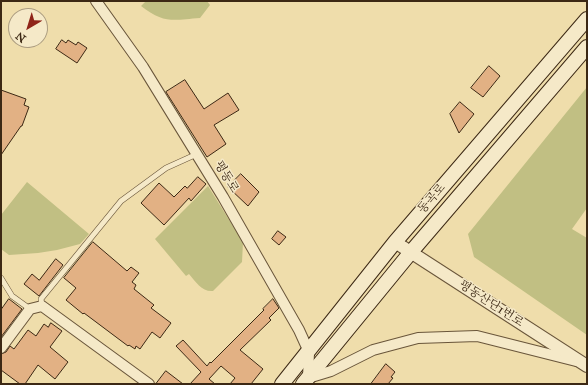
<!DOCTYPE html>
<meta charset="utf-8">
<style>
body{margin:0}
#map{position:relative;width:588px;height:385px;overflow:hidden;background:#efddab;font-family:"IM FELL Great Primer",serif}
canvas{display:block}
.frame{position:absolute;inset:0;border:2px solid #3c2814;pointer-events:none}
.north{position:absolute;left:8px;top:8px;width:40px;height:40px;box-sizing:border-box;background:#f5e9c8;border:1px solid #ab9c80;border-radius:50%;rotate:218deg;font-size:11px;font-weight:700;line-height:16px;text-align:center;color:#3c2814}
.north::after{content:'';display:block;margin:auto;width:14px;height:18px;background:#8f2418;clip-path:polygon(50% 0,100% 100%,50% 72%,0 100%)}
</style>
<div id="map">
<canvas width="588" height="385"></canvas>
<div class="frame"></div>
<div class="north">N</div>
</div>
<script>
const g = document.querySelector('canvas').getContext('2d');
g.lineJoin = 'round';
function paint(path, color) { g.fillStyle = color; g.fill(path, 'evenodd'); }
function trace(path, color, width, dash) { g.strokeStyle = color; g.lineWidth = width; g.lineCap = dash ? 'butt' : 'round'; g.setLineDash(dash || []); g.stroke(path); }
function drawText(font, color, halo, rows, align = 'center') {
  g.font = font + ' "IM FELL Great Primer","Noto Serif KR",serif'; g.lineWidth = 3; g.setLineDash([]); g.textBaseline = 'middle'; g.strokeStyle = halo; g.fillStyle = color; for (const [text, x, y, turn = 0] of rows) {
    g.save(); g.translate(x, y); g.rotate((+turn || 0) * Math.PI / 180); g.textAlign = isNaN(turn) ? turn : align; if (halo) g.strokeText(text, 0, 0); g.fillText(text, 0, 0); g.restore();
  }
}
paint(new Path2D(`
 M146,1H207L210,5L200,18C173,20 164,24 141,6Z
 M587,87V208L572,229L587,238V335L474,257L468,234Z
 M27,182L89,234L80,244L57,250L38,253L9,255L1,249V215Z
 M208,186L243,242L242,262L213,291C202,292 196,282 189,274L186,276L155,239Z`), '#c1bf83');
const building = new Path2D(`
 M62,40L66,43L68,40L76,45L78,42L87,48L77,63L56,49Z
 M489,66L500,76L483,97L471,88Z
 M185,80L204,109L228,93L239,110L214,125L226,144L207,157L166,92Z
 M1,90L26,99L24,105L29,107L22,126H21L1,155Z
 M460,102L474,114L459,133L450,114Z
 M241,174L259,192L248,206L228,187Z
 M198,177L206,184L191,201L189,198L164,225L141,203L159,183L174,197L185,186L187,188Z
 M278,231L286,237L279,245L272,239Z
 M93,242L127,271L131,267L139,273L132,282L136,285L134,289L154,305L151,308L171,323L160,338L152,332L140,349L136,346L135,349L129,345L128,346L84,313L83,314L66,300L76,288L64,278Z
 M56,259L63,265L39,296L24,284L32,274L39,280Z
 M9,299L22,309L1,337V310Z
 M273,299L279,308L269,318L271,320L240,350L263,369L251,384H230L235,378L221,366L209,379L215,384H190L201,372L176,346L183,340L207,366L210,362L211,363L264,310L263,309Z
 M51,323L62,331L50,347L68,362L55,379L38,365L25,384H20L1,370V354L6,352L10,346L14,349L28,330L36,336L44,324L48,327Z
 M386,364L395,372L391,377L393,378L388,384H371Z
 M166,371L183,384H156Z`);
paint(building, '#e2b184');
trace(building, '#3c2814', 1);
const service = new Path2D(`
 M1,278L12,296L30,309
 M42,306L41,299L121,201L166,168L197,154`);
const minor = new Path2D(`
 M96,1L143,67L223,197L299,330L309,352L308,378L331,371L373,350L418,338L477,336L576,361
 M1,348L30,309L42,306L149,384`);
const tertiary = new Path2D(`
 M395,242L587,366`);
const secondary = new Path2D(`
 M282,384L395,242L587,19
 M303,384L411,252L587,47`);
trace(service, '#69553a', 6);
trace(minor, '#69553a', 12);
trace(tertiary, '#69553a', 14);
trace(secondary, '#3c2814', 16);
trace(service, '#f5e9c8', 5);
trace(minor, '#f5e9c8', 10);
trace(tertiary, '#f5e9c8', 12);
trace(secondary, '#f5e9c8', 14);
drawText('12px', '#3c2814', '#f5e9c8', [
 ["평동로",226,177,59],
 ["동곡로",432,199,-49],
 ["평동산단1번로",491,304,33]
]);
</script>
